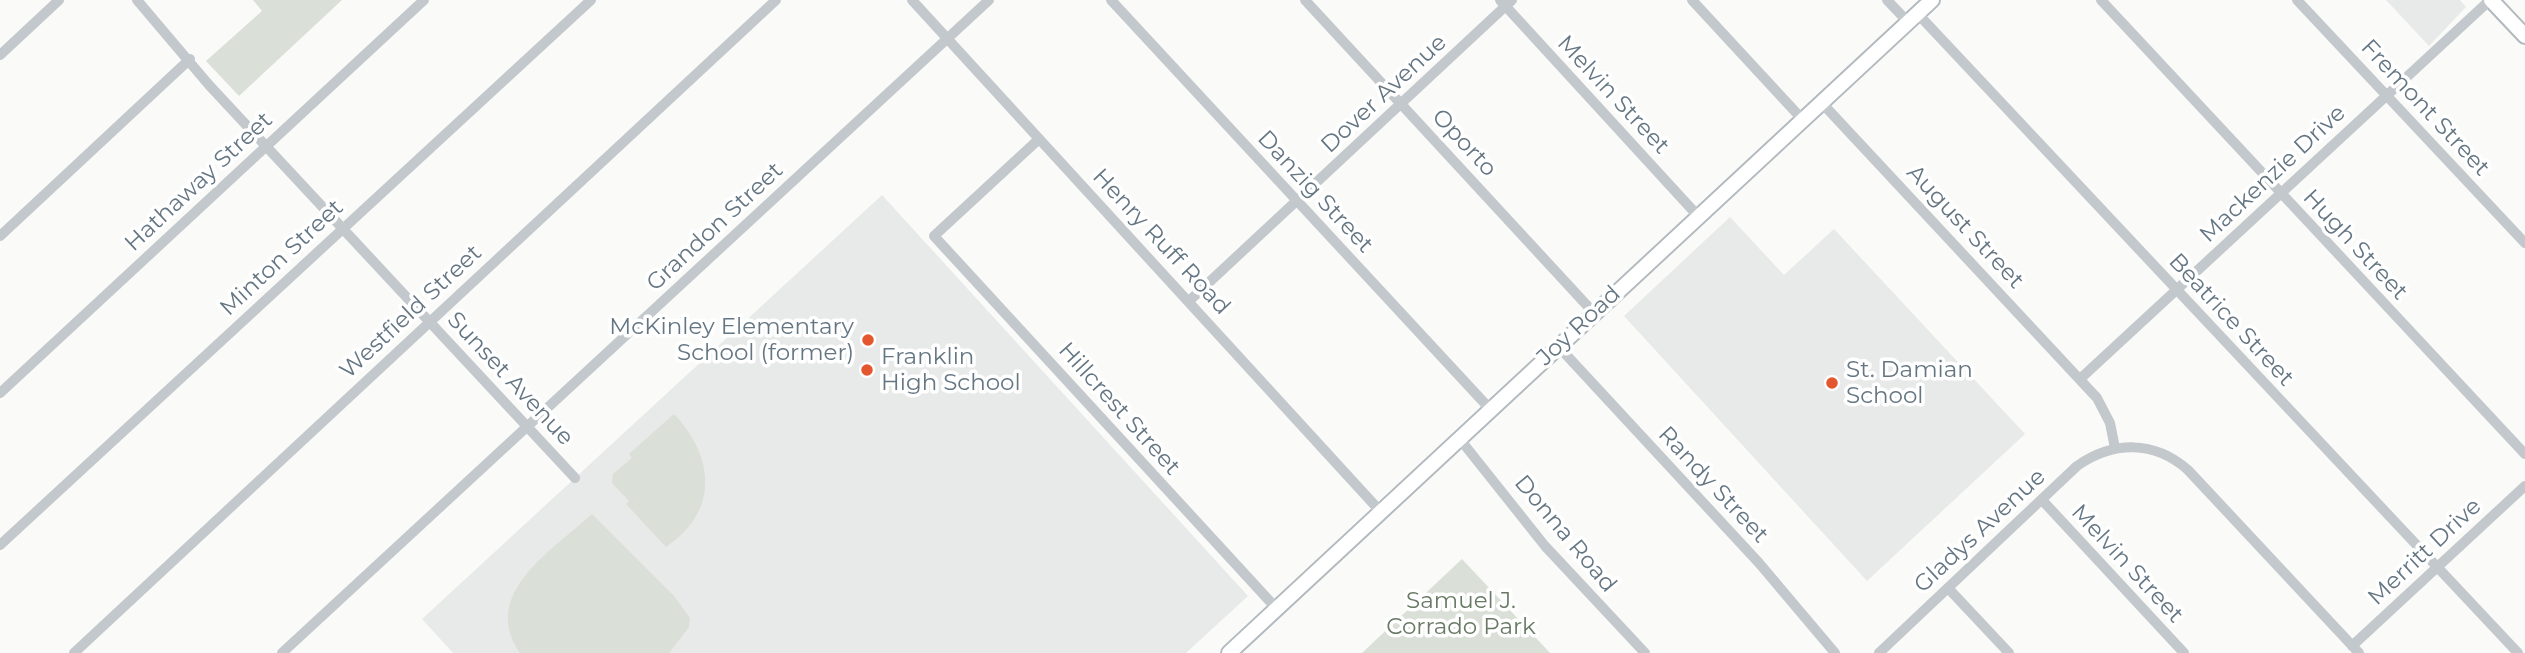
<!DOCTYPE html>
<style>
body{margin:0}
canvas{display:block;background:#fafaf8}
</style>
<canvas width="2525" height="653"></canvas>
<script>
const g = document.querySelector('canvas').getContext('2d');
g.lineJoin = 'round';
function paint(path, color) { g.fillStyle = color; g.fill(path, 'evenodd'); }
function trace(path, color, width, dash) { g.strokeStyle = color; g.lineWidth = width; g.lineCap = dash ? 'butt' : 'round'; g.setLineDash(dash || []); g.stroke(path); }
function drawText(font, color, halo, rows, align = 'center') {
  g.font = font + ' Montserrat,sans-serif'; g.lineWidth = 7; g.setLineDash([]); g.textBaseline = 'middle'; g.strokeStyle = halo; g.fillStyle = color; for (const [text, x, y, turn = 0] of rows) {
    g.save(); g.translate(x, y); g.rotate((+turn || 0) * Math.PI / 180); g.textAlign = isNaN(turn) ? turn : align; if (halo) g.strokeText(text, 0, 0); g.fillText(text, 0, 0); g.restore();
  }
}
paint(new Path2D(`
 M2386,0H2460L2466,7L2429,46Z
 M882,195L1248,596L1186,653H453L422,619Z
 M1730,217L1784,275L1834,229L2025,434L1867,581L1624,316Z`), '#e8e9e9');
paint(new Path2D(`
 M253,0H342L239,96L206,61L262,11Z
 M674,414C715,458 719,511 666,547L626,504L629,501L612,483L613,474L632,458L629,454Z
 M592,514L674,596L690,618L689,627L669,653H520C479,594 553,550 592,514Z
 M1462,559L1550,653H1362Z`), '#dadfd7');
const secondary = new Path2D(`
 M2491,0L2525,36
 M1229,653L1932,0`);
trace(secondary, '#b3babf', 18);
trace(new Path2D(`
 M137,0L209,85L575,478
 M912,0L1380,511
 M1111,0L1490,409
 M1305,0L1594,313
 M1500,0L1698,216
 M1692,0L1802,119
 M1887,0L1908,22
 M2101,0L2525,454
 M2297,0L2525,243
 M1917,13L2518,653
 M0,55L59,0
 M1821,102L2097,398L2110,423L2115,448
 M1039,139L934,236L1276,608
 M0,236L190,59
 M1189,301L1512,0
 M1558,346L1759,563L1835,653
 M2080,379L2490,0
 M0,393L424,0
 M1459,438L1545,546L1645,653
 M2042,500L2184,653
 M0,545L591,0
 M1948,588L2009,653
 M2352,646L2525,486
 M74,653L776,0
 M282,653L989,0
 M1879,653L2077,466C2113,441 2154,440 2188,470L2359,653`), '#c3c8cc', 10);
trace(secondary, '#fff', 14);
for (const [x, y, r, color] of [
 [868,340,7,"#e4572e"],
 [867,370,7,"#e4572e"],
 [1832,383,7,"#e4572e"]
]) { const dot = new Path2D(); dot.arc(x, y, r, 0, 2 * Math.PI); g.fillStyle = color; g.fill(dot); trace(dot, '#fff', 2.5); }
drawText('23px', '#657683', '#fff', [
 ["Dover Avenue",1384,94,-43],
 ["Melvin Street",1613,95,47],
 ["Fremont Street",2425,108,47],
 ["Oporto",1464,143,47],
 ["Mackenzie Drive",2273,174,-43],
 ["Hathaway Street",199,182,-43],
 ["Danzig Street",1315,192,47],
 ["Grandon Street",715,227,-43],
 ["August Street",1965,227,47],
 ["Henry Ruff Road",1161,242,47],
 ["Hugh Street",2355,245,47],
 ["Minton Street",282,258,-43],
 ["Westfield Street",411,312,-43],
 ["Beatrice Street",2231,320,47],
 ["Joy Road",1579,326,-43],
 ["Sunset Avenue",510,379,47],
 ["Hillcrest Street",1119,409,48],
 ["Randy Street",1713,485,47],
 ["Gladys Avenue",1980,531,-43],
 ["Donna Road",1565,534,50],
 ["Merritt Drive",2425,552,-43],
 ["Melvin Street",2127,564,47]
]);
drawText('23px', '#657683', '#fff', [
 ["McKinley Elementary",854,327,"right"],
 ["School (former)",854,353,"right"],
 ["Franklin",881,357],
 ["High School",881,383],
 ["St. Damian",1846,370],
 ["School",1846,396]
], 'left');
drawText('23px', '#687a64', '#fff', [
 ["Samuel J.",1461,601],
 ["Corrado Park",1461,627]
]);
</script>
